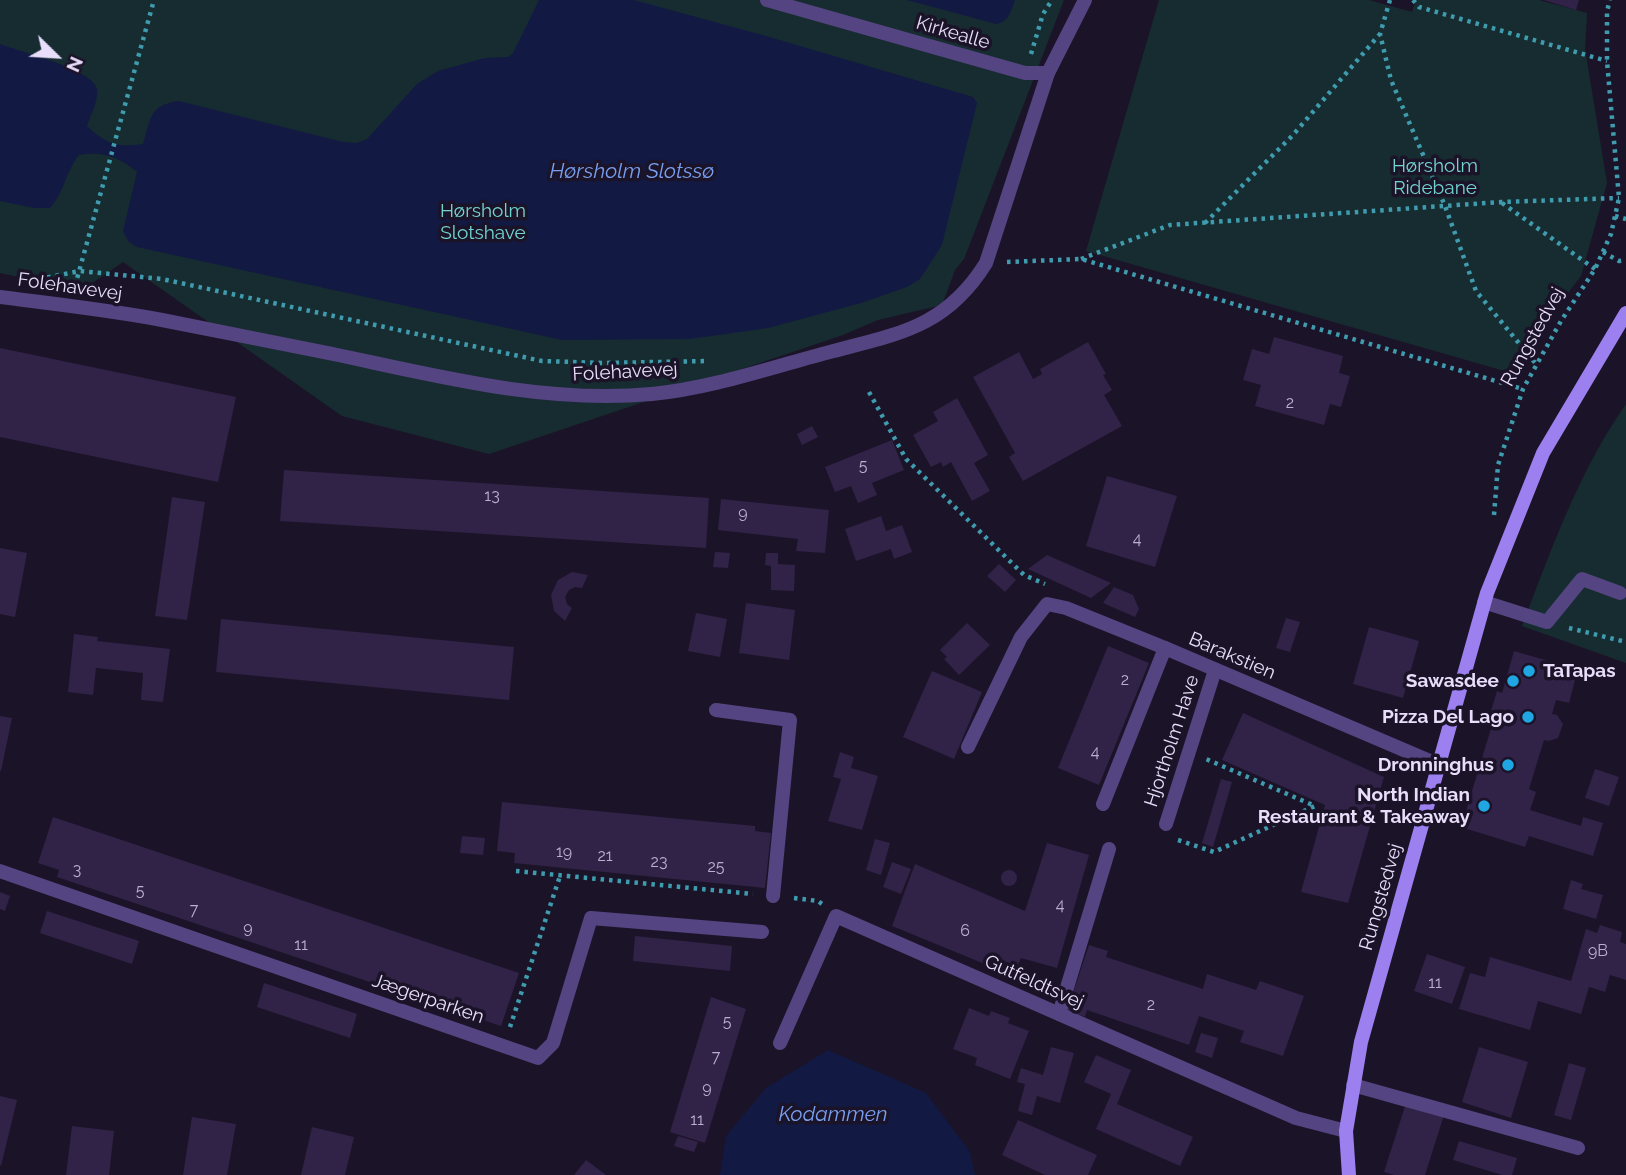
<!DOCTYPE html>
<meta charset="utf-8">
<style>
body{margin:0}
#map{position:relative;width:1626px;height:1175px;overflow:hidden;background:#1b1428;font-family:Raleway,sans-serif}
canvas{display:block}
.north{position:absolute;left:21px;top:21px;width:70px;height:70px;-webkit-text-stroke:5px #1b1428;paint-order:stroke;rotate:114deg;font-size:19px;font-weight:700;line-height:28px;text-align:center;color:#e8defb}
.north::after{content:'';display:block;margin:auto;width:24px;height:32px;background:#e8defb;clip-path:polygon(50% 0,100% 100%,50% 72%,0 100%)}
</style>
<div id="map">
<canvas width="1626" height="1175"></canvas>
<div class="north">N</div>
</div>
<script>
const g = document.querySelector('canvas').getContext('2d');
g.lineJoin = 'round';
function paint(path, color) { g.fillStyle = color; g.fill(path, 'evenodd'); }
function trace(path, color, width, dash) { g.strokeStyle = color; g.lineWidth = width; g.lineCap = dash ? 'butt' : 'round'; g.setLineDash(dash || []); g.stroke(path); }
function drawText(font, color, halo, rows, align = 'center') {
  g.font = font + ' Raleway,sans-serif'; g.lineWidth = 7; g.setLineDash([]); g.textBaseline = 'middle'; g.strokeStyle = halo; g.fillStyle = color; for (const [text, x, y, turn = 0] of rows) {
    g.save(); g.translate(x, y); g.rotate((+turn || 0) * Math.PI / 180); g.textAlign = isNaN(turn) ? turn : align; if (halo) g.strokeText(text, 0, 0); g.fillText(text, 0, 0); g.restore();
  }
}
paint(new Path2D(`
 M0,0H1064L964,259L955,270L942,305L878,320L843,335L489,454L342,416L123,262L82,290L0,273Z
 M1159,0H1369L1412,12L1416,0H1539L1587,13L1585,49L1607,183L1581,276L1508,372L1086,251Z
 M1626,404V663L1522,626C1551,550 1579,471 1626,404Z`), '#172c31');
paint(new Path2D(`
 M539,0H634L766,36L973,97L977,103L942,245L920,279L907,287L861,303L768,328L690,339L562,340L137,247L128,241L123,231L137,172C119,157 103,151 79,155C66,171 64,193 50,208H34L0,201V44C18,51 95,70 97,89C99,100 90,116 87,126C106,144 118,148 143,144C151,118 149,105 179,101L343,142L357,143L367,139L417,84L438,71L485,58L508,57L513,53Z
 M907,0H1015C1011,11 1009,22 996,24Z
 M828,1050L926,1093L970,1152L975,1175H720L726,1136L766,1088Z`), '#121943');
paint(new Path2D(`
 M1544,0H1579L1576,10Z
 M1274,337L1343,356L1339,373L1350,376L1341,407L1330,404L1324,425L1255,406L1261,385L1243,380L1252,349L1269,354Z
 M1088,342L1106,374L1103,375L1112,390L1104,395L1122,426L1023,481L1009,457L1015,453L973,377L1019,352L1033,379L1042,374L1040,369Z
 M0,348L236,397L218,482L0,437Z
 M957,398L988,455L974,463L990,491L972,501L951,462L943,467L941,462L931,467L913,435L938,421L933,412Z
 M812,426L818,437L802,445L797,434Z
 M892,440L904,470L872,483L877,495L858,503L851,486L835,492L825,467Z
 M284,470L709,498L706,548L280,521Z
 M1107,476L1177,496L1155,567L1086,546Z
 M172,497L205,502L187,620L155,616Z
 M721,499L829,510L825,553L796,551L798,539L718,530Z
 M881,516L886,531L902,525L912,552L894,559L891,549L856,561L845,529Z
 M0,548L27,553L15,617L0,614Z
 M715,552L730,553L728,568L713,567Z
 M766,553H778V564L795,565L794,591L771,590V566L765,565Z
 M1047,555L1111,583L1091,598L1028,569Z
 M999,564L1016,580L1005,592L987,576Z
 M572,572L588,575L582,588L575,587L569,590L565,597L567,604L572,608L565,621L554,611L551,595L558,580Z
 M1114,587L1133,595L1139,609L1135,617L1103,603Z
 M746,603L795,610L789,660L739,653Z
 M696,613L727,619L720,657L688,651Z
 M1286,618L1300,622L1290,652L1276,648Z
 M221,619L514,647L509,700L216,672Z
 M967,623L990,645L959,675L944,659L947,657L940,650Z
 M1369,627L1419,641L1403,698L1353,684Z
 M74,634L98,637L97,641L170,649L163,702L141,700L143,673L96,668L93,695L68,692Z
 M1108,646L1149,663L1099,785L1058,768Z
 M1514,651L1566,666L1575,680L1569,703L1556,700L1552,714L1557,715L1563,724L1558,738L1549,741L1544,740L1529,789L1536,792L1530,810L1581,826L1583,817L1603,823L1593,856L1529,836L1525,847L1461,827L1493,722L1488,721L1497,691L1502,693Z
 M932,671L982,692L954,759L903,737Z
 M1243,713L1384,777L1348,903L1301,892L1325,805L1222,760Z
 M0,716L12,718L1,771H0Z
 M840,752L854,757L851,768L878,776L862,830L828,821L841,779L833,777Z
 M1595,769L1619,777L1609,806L1585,798Z
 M1221,779L1232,782L1213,847L1202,843Z
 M502,802L755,826V831L771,833L765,888L514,863L515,853L497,851Z
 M53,817L519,973L501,1026L57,877L59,870L38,863Z
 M462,836L485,838L483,855L460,853Z
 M875,839L890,843L881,875L866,870Z
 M1047,843L1089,855L1057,968L1021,958L1014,976L892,926L915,864L1025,911Z
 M892,862L911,869L901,894L883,887Z
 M1001 878a8 8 0 1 1 16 0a8 8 0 1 1-16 0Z
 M1571,880L1583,884L1581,889L1603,895L1596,919L1563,909Z
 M0,892L10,896L5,911L0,909Z
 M47,911L139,941L132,964L40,933Z
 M1600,925L1622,932L1620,942L1626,944V980L1610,975L1605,992L1589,987L1581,1014L1538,1001L1530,1030L1459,1009L1470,973L1485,977L1490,957L1571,981L1586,929L1597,933Z
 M635,936L732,946L730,971L633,961Z
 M1089,945L1108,951L1106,957L1203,989L1207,974L1256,990L1260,981L1304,996L1283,1056L1240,1042L1244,1031L1199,1016L1189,1045L1087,1010L1085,1017L1067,1011Z
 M1427,954L1465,967L1452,1004L1414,991Z
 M264,983L357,1014L350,1038L257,1007Z
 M711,997L746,1009L705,1143L670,1132Z
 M969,1008L989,1016L991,1011L1010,1018L1008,1023L1029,1031L1010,1079L975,1065L977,1058L953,1049Z
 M1201,1033L1218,1038L1212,1058L1195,1052Z
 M1051,1047L1074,1053L1060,1103L1037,1096L1032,1115L1018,1111L1025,1084L1017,1082L1021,1068L1043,1075Z
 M1479,1047L1528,1062L1511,1118L1462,1102Z
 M1096,1055L1131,1070L1117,1104L1193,1137L1180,1166L1096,1129L1111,1094L1084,1082Z
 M1569,1063L1586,1068L1571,1120L1554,1115Z
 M0,1096L17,1100L1,1166L0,1165Z
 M1406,1103L1444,1115L1425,1175H1394L1384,1172Z
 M192,1117L236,1124L227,1175H183Z
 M1018,1120L1097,1155L1088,1175H1045L1002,1155Z
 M72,1126L114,1131L109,1175H66Z
 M312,1127L354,1137L345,1175H301Z
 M678,1136L698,1142L694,1152L674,1146Z
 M1459,1141L1517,1158L1512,1175H1502L1453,1160Z
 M586,1160L606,1175H574Z`), '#312247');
trace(new Path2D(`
 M1390,0L1380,34L1391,80L1445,206L1476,291L1536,364
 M1413,0L1419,7L1607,61
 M1031,54L1043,14L1052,0
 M1502,203L1595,269
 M1615,216L1626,219
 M1205,223L1293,135L1379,35
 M1603,252L1619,261L1626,260
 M1081,259L1170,225L1501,202L1619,198
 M1007,262L1081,259L1523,389
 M39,279L80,271L162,279L542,361L603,363L709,361
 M75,286L154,0
 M869,392L906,459L1024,575L1045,584
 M1494,515L1498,465L1523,389L1561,321L1595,269L1611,234L1619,198L1607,61V11L1610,0
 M1569,628L1626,642
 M1178,840L1214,852L1315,806L1206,759
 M516,871L753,894
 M794,898L818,901L822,904
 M510,1027L560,876`), '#3f9cae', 4.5, [3.5, 5]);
trace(new Path2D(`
 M767,0L1025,73H1048
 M1484,602L1547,622L1582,579L1620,593
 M716,710L790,720L773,896
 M968,747L1021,637L1047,604L1066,608L1165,648
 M1166,824L1215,670
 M1059,1014L1109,849
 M1353,1085L1578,1148`), '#544481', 14);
trace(new Path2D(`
 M0,297C54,304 109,310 162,320C219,331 276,343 333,354C438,376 544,404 652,394C712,388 769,368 826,353C896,334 945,329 986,263L1048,73L1085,0
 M1103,804L1165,648L1439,765
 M0,871L538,1058L553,1043L591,918L762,932
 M780,1043L836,916L1296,1118L1346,1131`), '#544481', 14);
trace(new Path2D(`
 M1349,1175L1346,1131L1361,1042L1487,593L1543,453L1626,313`), '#9c80f0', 14);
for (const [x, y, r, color] of [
 [1529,671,7,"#21a6e4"],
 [1513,681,7,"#21a6e4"],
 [1528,717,7,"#21a6e4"],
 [1508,765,7,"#21a6e4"],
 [1484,806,7,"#21a6e4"]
]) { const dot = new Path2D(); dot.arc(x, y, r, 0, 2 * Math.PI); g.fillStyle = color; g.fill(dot); trace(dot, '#1b1428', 2.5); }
drawText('16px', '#baafce', null, [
 ["2",1290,403],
 ["5",863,466],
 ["13",492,496],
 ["9",743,513],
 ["4",1137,539],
 ["2",1125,680],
 ["4",1095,752],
 ["19",564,852],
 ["21",605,856],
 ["23",659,862],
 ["25",716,867],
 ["3",77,870],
 ["5",140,891],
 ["4",1060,905],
 ["7",194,910],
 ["9",248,928],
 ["6",965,931],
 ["11",301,945],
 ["9B",1598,951],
 ["11",1435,983],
 ["2",1151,1005],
 ["5",727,1022],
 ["7",716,1057],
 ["9",707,1088],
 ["11",697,1120]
]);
drawText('19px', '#e8defb', '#1b1428', [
 ["Kirkealle",953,33,16],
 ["Folehavevej",70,287,8],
 ["Rungstedvej",1533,337,-61],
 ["Folehavevej",625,372,-3],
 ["Barakstien",1232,656,23],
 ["Hjortholm Have",1172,741,-72],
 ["Rungstedvej",1381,897,-74],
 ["Gutfeldtsvej",1034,982,24],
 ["Jægerparken",428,999,19]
]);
drawText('19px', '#72d4d1', '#1b1428', [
 ["Hørsholm",1435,166],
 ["Ridebane",1435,188],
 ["Hørsholm",483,211],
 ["Slotshave",483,233]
]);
drawText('bold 19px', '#e8defb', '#1b1428', [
 ["TaTapas",1543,671,"left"],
 ["Sawasdee",1499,681],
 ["Pizza Del Lago",1514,717],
 ["Dronninghus",1494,765],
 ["North Indian",1470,795],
 ["Restaurant & Takeaway",1470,817]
], 'right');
drawText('italic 21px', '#789eef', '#1b1428', [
 ["Hørsholm Slotssø",632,172],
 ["Kodammen",833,1115]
]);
</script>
